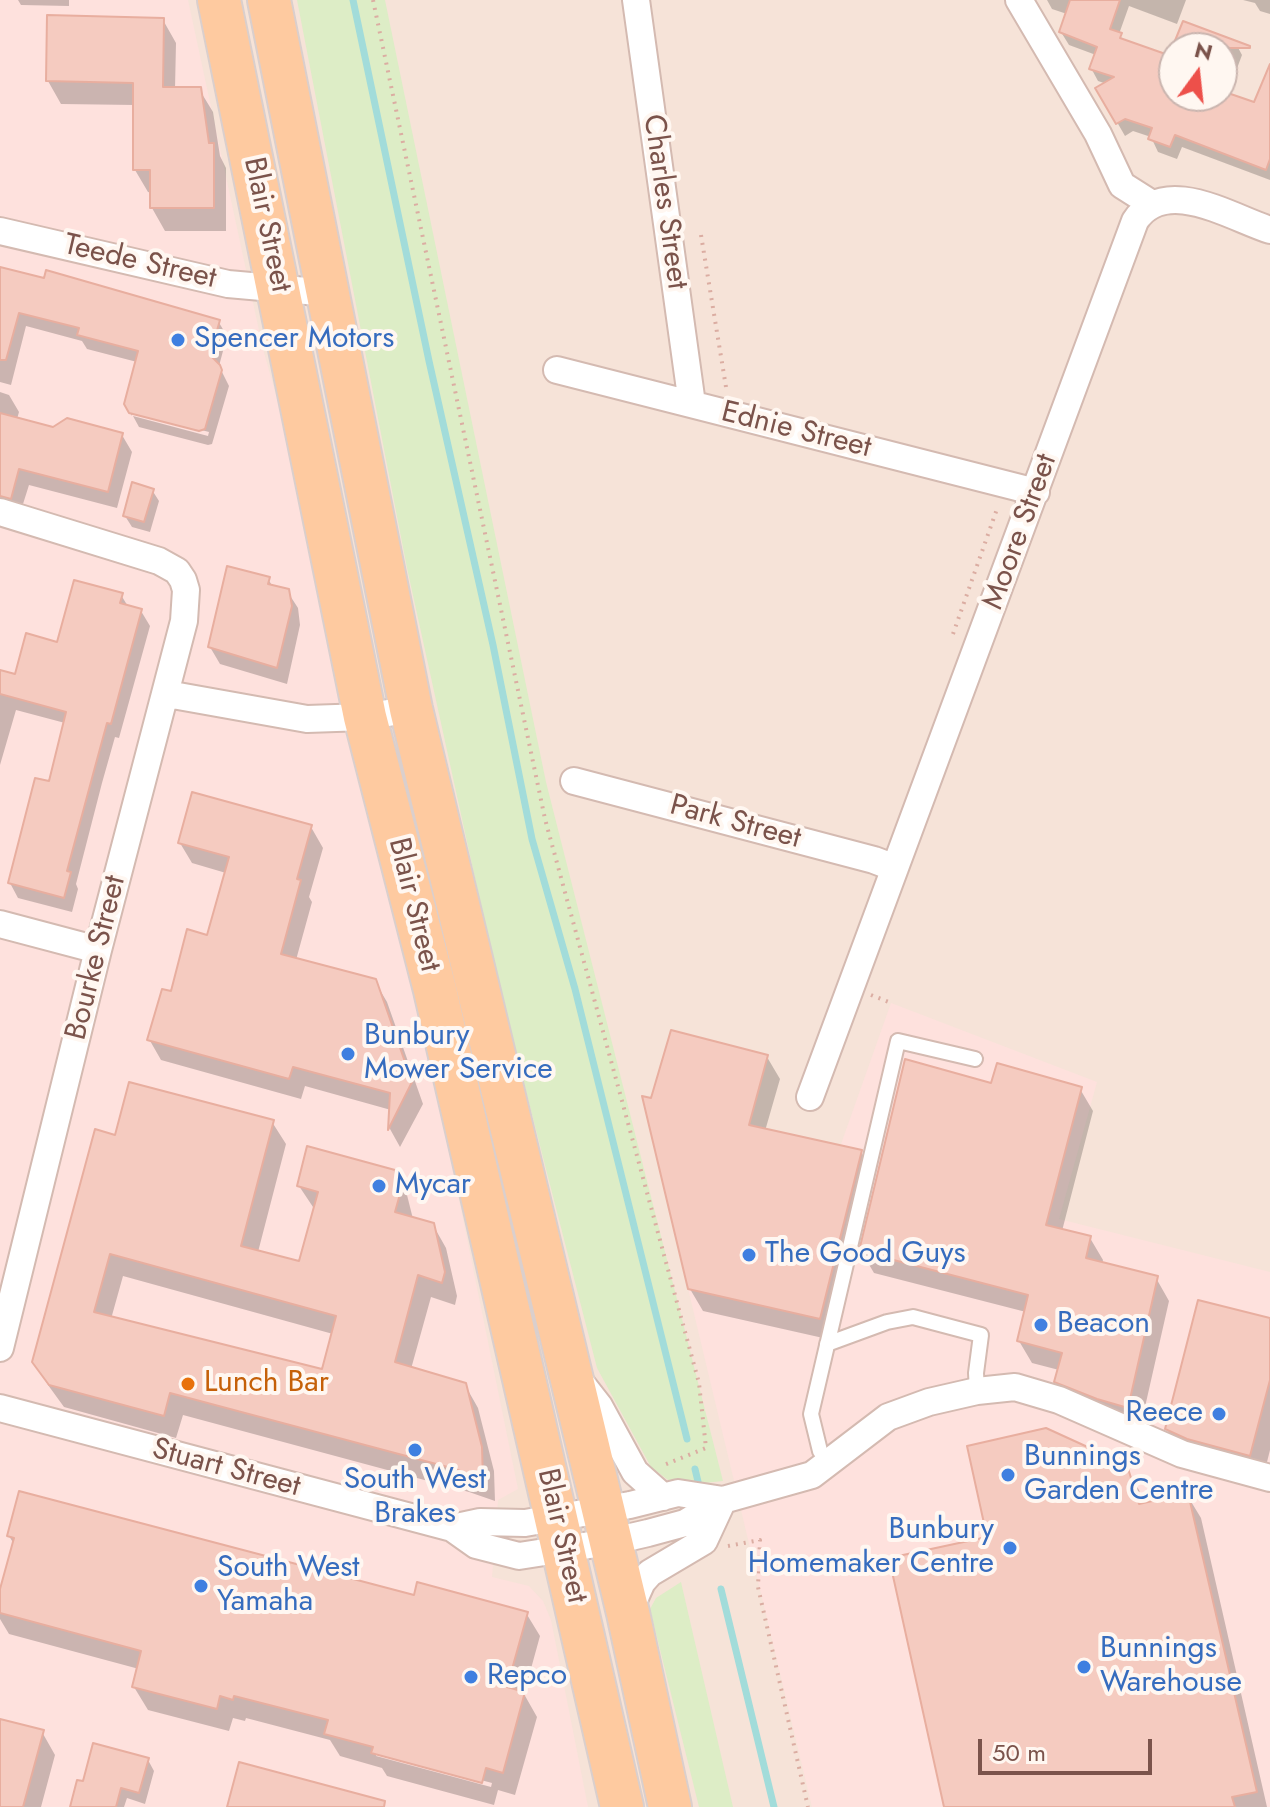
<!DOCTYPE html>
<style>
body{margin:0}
#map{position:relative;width:1270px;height:1807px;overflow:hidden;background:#fef2ea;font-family:Jost,sans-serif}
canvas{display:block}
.north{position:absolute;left:1158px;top:32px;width:80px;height:80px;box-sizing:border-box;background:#fff7f1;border:2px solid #cab5af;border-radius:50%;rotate:15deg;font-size:22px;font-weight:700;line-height:32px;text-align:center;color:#7b534b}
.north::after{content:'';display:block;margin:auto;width:28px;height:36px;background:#ed504a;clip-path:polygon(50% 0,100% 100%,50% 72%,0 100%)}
.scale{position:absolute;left:978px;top:1739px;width:174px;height:36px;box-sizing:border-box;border:4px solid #7b534b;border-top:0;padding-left:10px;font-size:24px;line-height:28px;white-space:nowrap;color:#7b534b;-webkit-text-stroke:6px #fff7f1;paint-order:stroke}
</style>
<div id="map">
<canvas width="1270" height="1807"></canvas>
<div class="north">N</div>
<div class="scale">50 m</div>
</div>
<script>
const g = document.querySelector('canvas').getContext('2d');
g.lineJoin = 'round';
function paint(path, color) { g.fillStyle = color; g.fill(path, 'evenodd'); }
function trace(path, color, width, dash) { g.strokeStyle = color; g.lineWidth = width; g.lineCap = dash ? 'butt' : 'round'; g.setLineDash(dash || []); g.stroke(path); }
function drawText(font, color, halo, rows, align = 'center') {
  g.font = font + ' Jost,sans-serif'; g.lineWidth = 8; g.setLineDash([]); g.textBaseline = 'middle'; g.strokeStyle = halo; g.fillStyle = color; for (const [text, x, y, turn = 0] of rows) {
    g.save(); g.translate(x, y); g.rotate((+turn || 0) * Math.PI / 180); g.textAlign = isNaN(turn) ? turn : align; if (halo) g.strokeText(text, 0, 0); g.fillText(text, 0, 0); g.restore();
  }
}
paint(new Path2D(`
 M0,0H1270V1807H0ZM1174,48H1222V96H1174Z`), '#f6e3d8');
paint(new Path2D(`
 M0,0H188L263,349L345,640L518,1489L498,1500L492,1577L529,1586L543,1601L551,1620L588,1807H0Z
 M891,1003L1097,1082L1059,1219L1270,1272V1807H812L642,1096L840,1147Z`), '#fee1dd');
paint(new Path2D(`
 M297,0H385L546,782L723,1481L676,1486L651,1467L597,1368L496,974L407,568Z
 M681,1582L733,1807H699L650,1609L656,1598Z`), '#ddedc6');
paint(new Path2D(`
 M18,0H69V6L21,5Z
 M1047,0H1186L1177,24L1129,6L1119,34L1124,42L1170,58L1174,48V96H1222V48H1174L1235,42L1242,55L1227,95L1255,105L1270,93V180L1182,147L1177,159L1158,152L1151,137L1133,131L1125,136L1098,89L1107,84L1098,81L1091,68L1096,55L1069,45L1061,32L1067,14L1052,9Z
 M1243,0H1270V14L1260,11L1255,3Z
 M163,20L176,43L175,89H199L213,112L220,156L226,168V231H165L152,208V193L148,192L135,170V105L61,104L48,81Z
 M0,269L218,321L227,336L219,366L229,386L212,444L208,445L139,427L133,416L208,436L209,432L132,412V416L126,404L137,362L87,349L82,341L26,326L11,385L0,382Z
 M0,392L9,395L19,412L17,419L53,429L122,435L132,452L117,508L29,485L23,504L0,498Z
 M152,490L159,501L150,532L132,527L125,516Z
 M268,579L273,587L287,591L298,608L300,625L287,684L220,664L210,647Z
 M121,595L129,608L141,611L150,626L119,738L115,737L102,783L76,884L78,889L72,912L18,898L10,883L50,784L65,723L16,710L0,765V672L16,676Z
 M311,827L323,848L309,897L312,902L296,960L374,980L387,1002L423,1104L400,1147L390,1129L391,1110L305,1086L301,1099L161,1060L149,1039L173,994L208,937L226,873L192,863L180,843Z
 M767,1057L780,1079L765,1131L861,1152L874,1174L832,1340L703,1311L690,1289L652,1101Z
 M993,1086L1080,1089L1093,1111L1062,1231L1090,1238L1103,1260L1102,1264L1156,1278L1169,1301L1140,1429L1069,1404L1056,1382L1059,1370L1032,1363L1019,1341L1026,1312L874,1273L861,1251Z
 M272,1122L286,1144L258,1252L300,1264L315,1210L299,1186L394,1172L407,1195L413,1219L433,1225L446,1248L457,1296L455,1305L431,1297L411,1369L465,1385L478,1408L494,1471L495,1501L469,1492L183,1415L176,1438L64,1407L48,1385L34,1362L116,1137ZM123,1276L333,1334L323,1371L111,1319Z
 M1270,1320V1450L1263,1478L1180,1452L1167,1429Z
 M1125,1467L1139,1490L1144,1505L1187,1495L1201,1518L1267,1807H946L990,1538ZM1131,1484H1135L1144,1513L1140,1514Z
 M9,1536L526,1613L540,1636L524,1694L537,1717L515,1795L498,1790L494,1805L387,1776L382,1768L340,1756L330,1740L246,1718L245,1721L233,1718L229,1731L148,1710L134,1687L139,1669L9,1634L0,1619V1596L14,1544ZM376,1752L492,1783L491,1787L376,1756Z
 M0,1721L42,1732L55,1755L41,1807H0Z
 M148,1760L154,1771L145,1804L127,1798L124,1807H72L84,1784Z`), '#0003');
trace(new Path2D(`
 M353,0L429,361L493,645L532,839L575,989L687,1439
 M695,1469L700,1490
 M721,1589L774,1807`), '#a2dcda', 7);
const building = new Path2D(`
 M1070,0H1120L1110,29L1122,33L1120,38L1174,57V96H1222V91L1254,102L1270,64V159L1266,170L1175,135L1170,147L1148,139L1152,128L1125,119L1116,124L1095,88L1114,77L1089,69L1097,47L1059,32Z
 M47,15L164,18L163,87H201L209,143H214V208H150V170H133V83L46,81Z
 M1183,21L1250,46V48H1172Z
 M0,267L44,278L46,270L220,320L210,355L220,365L222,370L205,429L199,431L129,413L124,404L138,351L77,335L79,328L19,313L6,360H0Z
 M0,413L53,427L67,418L123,433L108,492L19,469L11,499L0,496Z
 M132,482L154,489L144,522L123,516Z
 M227,566L270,577L268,584L289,589L292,606L277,668L208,647Z
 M74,580L123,593L120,603L142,609L111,724L107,723L95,767L67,871L71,872L64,898L8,883L35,778L49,781L66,712L0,694V670L15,674L26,633L57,642Z
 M192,792L312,825L297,879L301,880L281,954L376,979L412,1082L388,1130L390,1093L293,1067L289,1079L147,1040L162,989L171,991L187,929L207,935L229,857L178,843Z
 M671,1030L768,1055L749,1125L862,1150L820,1319L688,1289L642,1096L651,1098Z
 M905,1059L991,1083L997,1063L1082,1087L1046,1225L1091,1236L1086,1258L1158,1276L1128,1408L1097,1399L1054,1382L1062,1353L1017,1341L1028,1295L859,1251Z
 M129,1082L274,1120L241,1246L299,1261L318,1192L297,1186L307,1146L395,1170L400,1194L395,1212L434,1223L445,1272L442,1283L418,1275L395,1362L466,1383L482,1447L483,1480L455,1469L170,1393L164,1416L49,1385L32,1362L95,1129L115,1135ZM110,1254L336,1316L322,1369L94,1312Z
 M1198,1300L1270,1318V1380L1250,1456L1187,1439L1165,1429Z
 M1046,1428L1127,1465L1139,1504L1188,1493L1257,1792L1232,1797L1235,1807H944L889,1558L987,1537L967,1446Z
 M19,1491L414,1595L417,1582L528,1612L507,1687L525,1692L503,1773L486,1768L482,1783L371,1753L373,1747L324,1734L328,1720L234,1696L233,1700L220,1696L217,1709L132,1687L141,1651L0,1613V1589L14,1538L7,1536Z
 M0,1719L44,1730L23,1807H0Z
 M93,1743L149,1758L139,1793L121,1788L116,1807H70L77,1780L83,1781Z
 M239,1762L385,1801L384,1807H227Z`);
paint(building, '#f5cbc0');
trace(building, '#e8ae9f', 2);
const lane = new Path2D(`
 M827,1344L887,1322L913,1317L981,1335L976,1373L977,1391
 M829,1464L820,1451L811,1414L898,1041L975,1059`);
const street = new Path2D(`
 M636,0L692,404
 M1019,0L1098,134L1122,185L1152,204
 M0,231L228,284L329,293
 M557,370L1036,492
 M0,512L159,561L177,571L183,580L186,590L184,621L98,950L0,1348
 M167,694L307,719L365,717L411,709
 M574,781L874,860L895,868
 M0,924L98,950
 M810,1097L1135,221C1165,175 1230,217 1270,230
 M581,1383L599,1406L635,1472L663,1497
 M0,1408L452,1528L476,1545L519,1556L609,1542L648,1533L685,1523L723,1500L812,1475L888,1417L929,1402L977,1391L1015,1387L1059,1400L1182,1454L1270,1478
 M452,1528L480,1522L525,1523L630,1505L678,1493L723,1500
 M629,1611L642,1582L650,1573L704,1541L723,1500`);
const primary = new Path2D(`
 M219,0L365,717L435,990L622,1807
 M269,0L411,709L628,1613L670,1807`);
trace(lane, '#d4bab1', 18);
trace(street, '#d4bab1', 30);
trace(primary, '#dacfcd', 46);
trace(new Path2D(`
 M373,0L545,819L699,1383L706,1448L664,1465
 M701,235L726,387
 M953,634L998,506
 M871,995L891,1003
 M728,1546L760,1540L758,1587L808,1807`), '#dbada2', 4, [2, 6]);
trace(lane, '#fff', 14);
trace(street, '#fff', 26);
trace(primary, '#fecaa0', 42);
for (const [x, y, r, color] of [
 [178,340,8,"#3f7fe0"],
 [348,1054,8,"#3f7fe0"],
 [379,1186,8,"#3f7fe0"],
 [749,1255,8,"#3f7fe0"],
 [1041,1325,8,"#3f7fe0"],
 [188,1384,8,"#e8710a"],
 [1219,1414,8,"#3f7fe0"],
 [415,1450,8,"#3f7fe0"],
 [1008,1475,8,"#3f7fe0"],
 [1010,1548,8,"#3f7fe0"],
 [201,1586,8,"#3f7fe0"],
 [1084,1667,8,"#3f7fe0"],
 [471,1677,8,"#3f7fe0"]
]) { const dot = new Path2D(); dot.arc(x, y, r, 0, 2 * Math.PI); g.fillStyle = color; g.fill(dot); trace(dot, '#fff7f1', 3); }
drawText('30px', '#7b534b', '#fff7f1', [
 ["Charles Street",664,202,82],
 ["Blair Street",266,225,78],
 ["Teede Street",140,263,13],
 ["Ednie Street",796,431,14],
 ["Moore Street",1021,532,-70],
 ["Park Street",735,823,15],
 ["Blair Street",413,905,76],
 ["Bourke Street",97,958,-76],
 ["Stuart Street",226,1469,15],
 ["Blair Street",561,1536,77]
]);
drawText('30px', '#366cbe', '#fff7f1', [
 ["Spencer Motors",194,340],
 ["Bunbury",364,1037],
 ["Mower Service",364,1071],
 ["Mycar",395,1186],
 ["The Good Guys",765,1255],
 ["Beacon",1057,1325],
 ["Reece",1203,1414,"right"],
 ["Bunnings",1024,1458],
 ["Garden Centre",1024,1492],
 ["South West",415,1481,"center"],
 ["Brakes",415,1515,"center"],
 ["Bunbury",994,1531,"right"],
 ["Homemaker Centre",994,1565,"right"],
 ["South West",217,1569],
 ["Yamaha",217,1603],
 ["Bunnings",1100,1650],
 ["Warehouse",1100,1684],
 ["Repco",487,1677]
], 'left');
drawText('30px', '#c56008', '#fff7f1', [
 ["Lunch Bar",204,1384]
], 'left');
</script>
